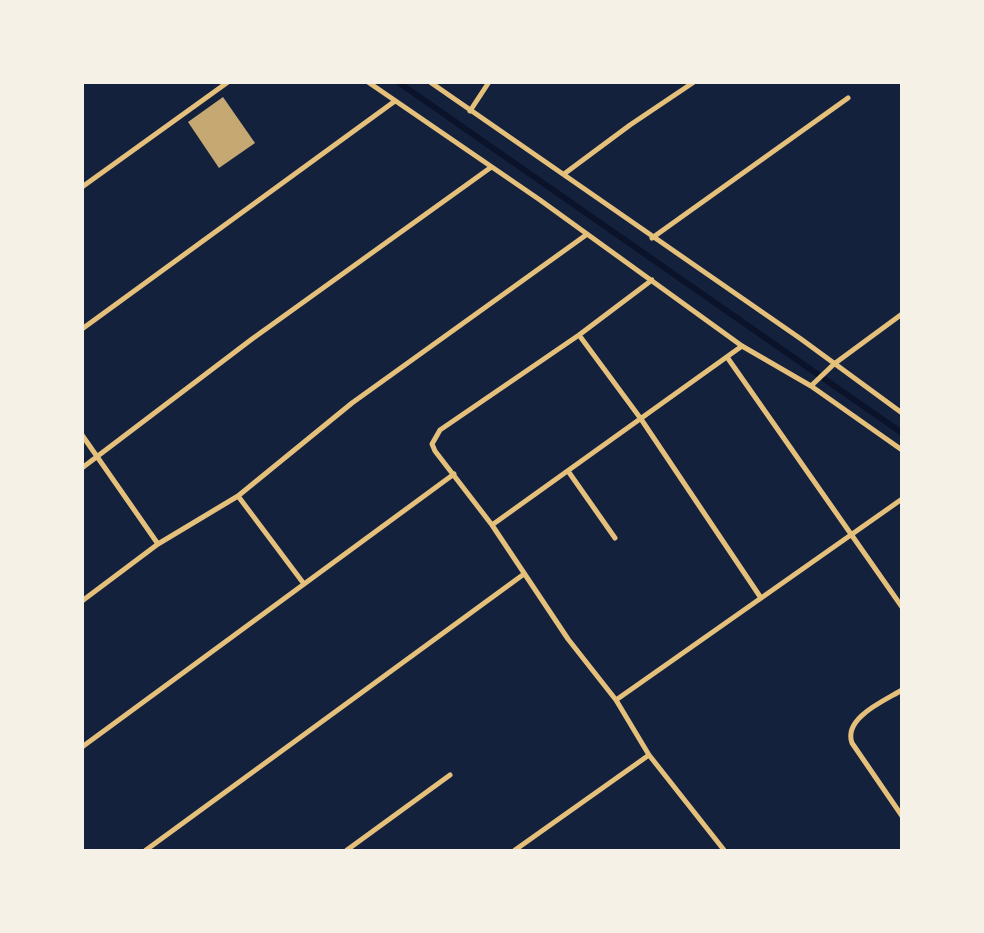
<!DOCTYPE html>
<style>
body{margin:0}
#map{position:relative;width:984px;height:933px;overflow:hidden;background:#14213d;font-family:"Golos Text",sans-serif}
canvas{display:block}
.frame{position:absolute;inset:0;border:84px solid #f6f1e7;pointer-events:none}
</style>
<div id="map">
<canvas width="984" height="933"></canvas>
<div class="frame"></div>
</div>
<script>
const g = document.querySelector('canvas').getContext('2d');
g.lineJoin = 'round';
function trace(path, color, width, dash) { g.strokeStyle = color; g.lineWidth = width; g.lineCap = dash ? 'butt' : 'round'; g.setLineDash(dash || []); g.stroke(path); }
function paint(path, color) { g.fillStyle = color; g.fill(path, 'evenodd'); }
trace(new Path2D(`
 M398,82L902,433`), '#0b132b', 6);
paint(new Path2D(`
 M223,97L255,143L219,168L188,122Z`), '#c6a872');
trace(new Path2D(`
 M368,82L540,200L742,346L811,386L902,450
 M430,82L801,339L902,413
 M470,111L489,82
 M564,174L630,125L694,82
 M82,187L228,82
 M652,238L848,98
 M652,280L579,335L440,430L432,444L435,451L492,525L568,639L616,700L649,755L724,850
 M82,329L395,101
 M579,335L641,419L761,598
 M727,357L902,607
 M811,386L834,364L902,314
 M82,435L158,544
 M82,468L252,339L490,168
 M568,471L615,538
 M238,496L304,584
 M492,525L742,346
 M82,601L158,544L238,496L352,403L586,235
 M902,690C884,701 843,718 852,743L902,816
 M616,700L902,499
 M82,747L454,474
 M146,850L524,574
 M347,850L450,775
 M515,850L649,755`), '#e5c07b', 5);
</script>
